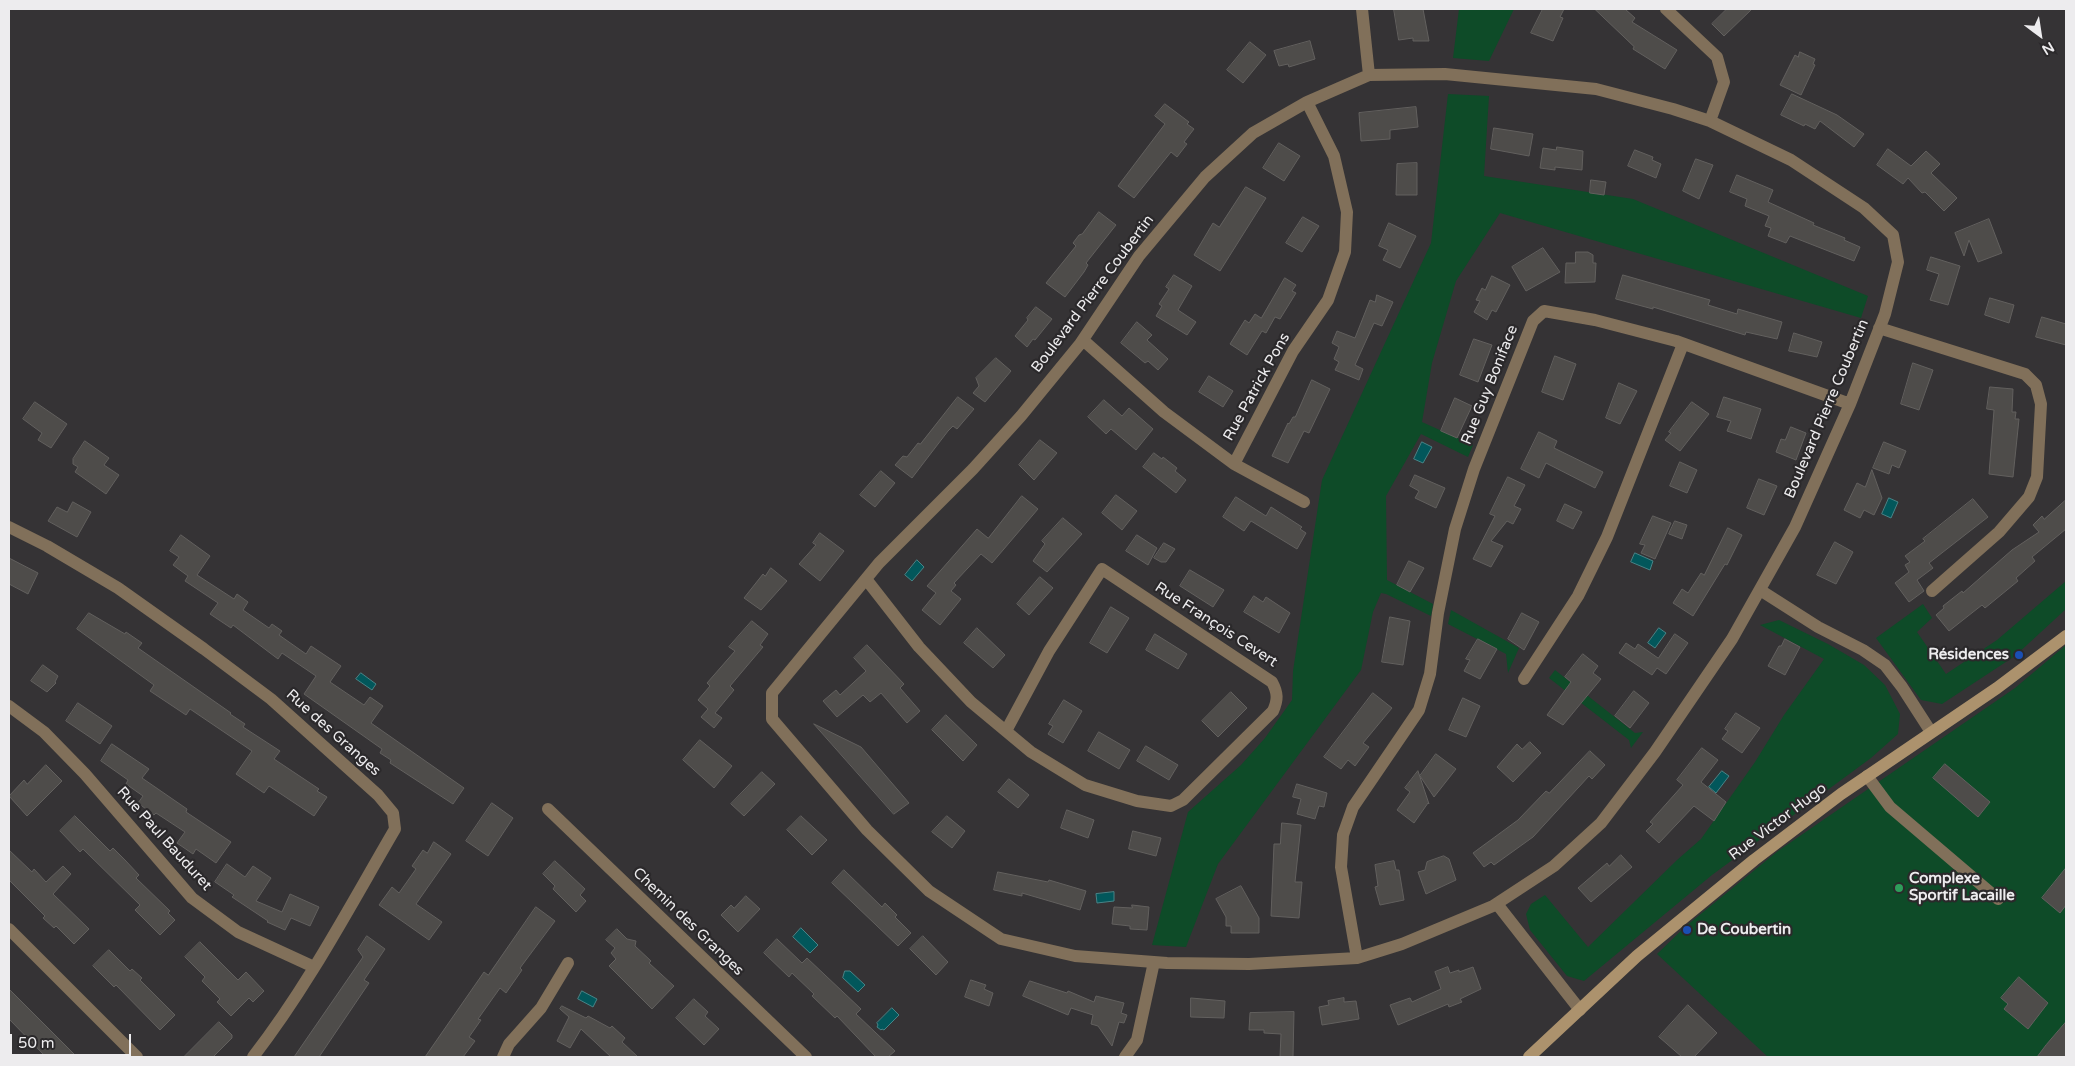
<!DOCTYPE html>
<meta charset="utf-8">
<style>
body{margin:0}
#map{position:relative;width:2075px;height:1066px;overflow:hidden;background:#353335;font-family:"Varela Round",sans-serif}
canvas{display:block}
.frame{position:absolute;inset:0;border:10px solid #edecee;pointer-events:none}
.north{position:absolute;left:2015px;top:10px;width:50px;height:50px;-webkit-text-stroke:4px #2b292b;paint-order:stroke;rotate:149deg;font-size:14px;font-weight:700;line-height:20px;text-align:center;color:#edecee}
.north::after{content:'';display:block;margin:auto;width:18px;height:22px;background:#edecee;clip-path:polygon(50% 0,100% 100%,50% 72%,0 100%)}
.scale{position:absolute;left:10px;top:1034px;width:121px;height:22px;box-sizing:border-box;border:2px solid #edecee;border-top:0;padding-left:6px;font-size:15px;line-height:18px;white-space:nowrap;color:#edecee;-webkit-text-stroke:4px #2b292b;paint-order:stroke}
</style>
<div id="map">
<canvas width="2075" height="1066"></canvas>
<div class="frame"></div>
<div class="north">N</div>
<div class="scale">50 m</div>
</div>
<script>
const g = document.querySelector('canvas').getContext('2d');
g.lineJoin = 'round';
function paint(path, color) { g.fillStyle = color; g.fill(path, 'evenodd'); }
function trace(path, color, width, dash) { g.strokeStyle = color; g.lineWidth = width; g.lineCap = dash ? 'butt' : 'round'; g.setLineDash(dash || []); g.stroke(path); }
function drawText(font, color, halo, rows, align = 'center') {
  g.font = font + ' "Varela Round",sans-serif'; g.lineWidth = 4.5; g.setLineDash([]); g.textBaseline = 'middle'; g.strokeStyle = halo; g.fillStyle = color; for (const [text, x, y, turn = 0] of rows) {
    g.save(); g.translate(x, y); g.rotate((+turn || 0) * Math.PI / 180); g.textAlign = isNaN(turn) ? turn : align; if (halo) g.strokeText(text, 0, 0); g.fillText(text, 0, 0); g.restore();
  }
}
paint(new Path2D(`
 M1459,9H1514L1489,61L1453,58Z
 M1448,94L1489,96L1484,176L1633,199L1868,296L1861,318L1500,213L1456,281L1432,363L1422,422L1473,445L1468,457L1421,434L1386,496L1387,580L1433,604L1431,616L1386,594L1381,593L1373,612L1361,670L1218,864L1186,947L1152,945L1188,812L1241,765L1265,738L1292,700L1293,671L1322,480L1431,243Z
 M2066,581V609L2015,656L1942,704L1921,700L1876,638L1923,604L1932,618L1917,632L1946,674L1997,640Z
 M1451,610L1519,648L1508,673L1506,654L1448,624Z
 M1779,620L1828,644L1864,665L1885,685L1900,714L1898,734L1871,758L1712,875L1584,981L1567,976L1530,930L1526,914L1531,904L1545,895L1588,947L1677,860L1701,839L1755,762L1784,715L1824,659L1760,625Z
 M2066,645V1057H1768L1657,954L1686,926L1778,851L2015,688Z
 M1555,670L1635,733L1643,732L1631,748L1629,740L1549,678Z`), '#0e4b28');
const water = new Path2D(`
 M1422,442L1432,447L1423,463L1414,459Z
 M1889,498L1898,502L1891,518L1882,514Z
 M1635,553L1653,561L1650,570L1631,562Z
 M917,560L924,567L912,581L905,575Z
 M1659,628L1666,633L1655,648L1648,643Z
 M361,673L376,684L372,690L356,679Z
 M1722,771L1729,776L1716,793L1709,787Z
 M1114,892V901L1097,903L1096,894Z
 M801,928L818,945L810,953L793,937Z
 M845,971H850L865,985L858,992L843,978Z
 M582,991L597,999L593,1007L578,999Z
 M892,1008L899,1015L884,1030L882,1029L881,1030L877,1027L878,1025L877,1023Z`);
paint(water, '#02575b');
trace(water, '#488487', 1);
const building = new Path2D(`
 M1394,9H1423L1429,41H1413V38L1399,40Z
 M1543,9H1564L1560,17L1563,18L1553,41L1531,33Z
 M1595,9H1625L1635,18L1632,22L1677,50L1665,69L1633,49L1634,47Z
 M1727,9H1752L1724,36L1712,24Z
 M1310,41L1315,59L1289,67L1288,64L1279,66L1274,51Z
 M1250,42L1266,55L1243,83L1227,70Z
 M1800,52L1815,59L1813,64L1815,65L1801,95L1780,85L1795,55L1798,57Z
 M1792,94L1837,115L1864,134L1854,147L1820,121L1815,129L1805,124L1804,126L1781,115Z
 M1165,104L1189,122L1187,124L1194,129L1184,142L1187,144L1177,157L1171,152L1134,198L1118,186L1165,124L1155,116Z
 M1416,107L1418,127L1390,130V139L1361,141L1359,113Z
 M1494,128L1533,134L1529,156L1491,149Z
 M1279,143L1300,156L1284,181L1263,168Z
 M1557,147L1583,151L1582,170L1555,167V170L1540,168L1543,148L1556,150Z
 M1888,149L1911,166L1926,151L1940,164L1931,173L1957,198L1944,211L1925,192L1922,193L1908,178L1903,184L1877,165Z
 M1635,150L1653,157L1652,160L1661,164L1656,178L1628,166Z
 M1696,159L1713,165L1699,199L1683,191Z
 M1417,163V195H1396L1397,164Z
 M1737,175L1773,190L1768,202L1814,223L1813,225L1845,238L1844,240L1860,247L1854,261L1790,236L1786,243L1768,236L1771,228L1765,226L1769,216L1745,206L1747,199L1730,192Z
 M1591,180L1606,182L1604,195L1590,193Z
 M1246,187L1266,198L1220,271L1194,255L1213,223L1219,227Z
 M1099,212L1116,225L1086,263L1088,265L1084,272L1065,297L1046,283L1076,246L1073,243L1079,235L1082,234Z
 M1303,217L1319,226L1302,252L1286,243Z
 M1989,219L2002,253L1978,262L1969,240L1964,256L1955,233Z
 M1389,223L1416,236L1400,268L1383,260L1388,250L1379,246Z
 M1543,248L1560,272L1526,291L1512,267Z
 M1576,252H1588L1593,255V263H1596L1595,282L1565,283L1566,263H1575Z
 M1931,257L1960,266L1948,305L1930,300L1939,274L1927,270Z
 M1174,275L1192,286L1178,310L1196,322L1187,335L1156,316L1162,306L1159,304L1169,289L1166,287Z
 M1623,275L1710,300L1708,305L1737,314L1738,309L1782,322L1777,339L1746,332L1745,335L1653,307V309L1616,299Z
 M1492,276L1510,285L1496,312L1492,310L1487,320L1474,312L1480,301L1476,300L1482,288L1485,290Z
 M1285,278L1296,285L1292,291L1296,293L1280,319L1275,317L1266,333L1262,331L1247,355L1230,344L1245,320L1249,323L1255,314L1261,318Z
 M1377,295L1393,302L1382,326L1374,323L1355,365L1363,369L1359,380L1335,370L1339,362L1334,359L1339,347L1332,343L1337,331L1355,338L1370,300L1375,302Z
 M1990,298L2014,305L2009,323L1985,315Z
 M1036,307L1052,319L1035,340L1033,339L1027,347L1015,336L1028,320L1027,318Z
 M2042,317L2066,324V345L2036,337Z
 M1137,322L1152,335L1147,340L1168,359L1158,370L1148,361L1145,363L1121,343Z
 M1794,333L1822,342L1817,357L1789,351Z
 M1474,339L1492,345L1478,382L1460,375Z
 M1555,356L1576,364L1563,400L1542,392Z
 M996,358L1011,371L985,402L973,393L979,386L976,378Z
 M1913,363L1933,370L1919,410L1901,404Z
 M1209,376L1233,391L1223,407L1199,392Z
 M1312,380L1330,389L1309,433L1304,431L1288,463L1272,456L1288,423L1289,424L1293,417H1295Z
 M1619,383L1637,391L1620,424L1606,418Z
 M1990,387L2013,389L2012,412H2016L2015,419H2019L2013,477L1989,474L1994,410L1987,409Z
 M958,397L974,409L957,429L953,426L948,431L912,478L895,465L903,456L907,457L918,443L920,444Z
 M1724,397L1761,409L1751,439L1727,431L1731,421L1717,417Z
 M1455,398L1472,406L1457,438L1441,431Z
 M1104,400L1122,416L1129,408L1153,429L1136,450L1111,429L1106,434L1088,417Z
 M35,402L67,424L51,448L38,440L42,433L23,419Z
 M1692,402L1709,414L1680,451L1665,440L1671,433L1669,432Z
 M1791,427L1806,433L1796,460L1776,452L1781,439L1785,440Z
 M1539,432L1557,441L1554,448L1603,472L1595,488L1546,463L1539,478L1521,469Z
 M1040,440L1057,453L1034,480L1019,465Z
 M85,441L109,458L104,465L119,475L106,494L75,472L78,467L73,464V459Z
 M1884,442L1906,451L1899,468L1892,465L1889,474L1873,468Z
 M1154,453L1162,459L1163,457L1177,468L1175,471L1186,480L1176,493L1143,467Z
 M1680,462L1697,470L1687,493L1670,486Z
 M1872,470L1882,498L1874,515L1864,510L1860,518L1844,510L1857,483L1865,487Z
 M881,471L895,483L875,507L860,495Z
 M1415,475L1445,488L1436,508L1415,498L1419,491L1410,486Z
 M1508,477L1525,485L1514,506L1521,509L1513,524L1507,521L1491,541L1503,546L1491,567L1473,559L1495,516L1490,514Z
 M1759,479L1777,486L1764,515L1747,508Z
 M1116,495L1137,511L1122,530L1102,513Z
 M1022,496L1038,509L992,563L981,554L954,583L956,585L951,591L961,599L940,625L922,610L936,593L927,586L977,529L988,538Z
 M1236,497L1266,516L1271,507L1302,527L1300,529L1306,533L1297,549L1251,521L1244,531L1223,517Z
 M1973,499L1988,517L1929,563L1933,568L1917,580L1924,591L1909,602L1895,583L1909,572L1905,565L1910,562L1905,556L1925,541L1923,539Z
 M2066,500V529L2032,557L2035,561L2016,578L2018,581L1985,608L1982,605L1949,631L1936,615L1944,608L1943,606L1962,591L1963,593L2012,550L2039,532L2033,525L2042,516L2044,519Z
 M73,502L91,512L77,537L48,521L57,507L67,512Z
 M1565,504L1582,512L1573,529L1557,521Z
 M1653,516L1671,523L1655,559L1641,553L1645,545L1640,544Z
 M1063,518L1082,534L1047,572L1033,561L1045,544L1042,541Z
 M1675,521L1687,525L1682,539L1669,534Z
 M1728,528L1742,535L1727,565L1725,564L1693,616L1673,603L1682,589L1688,593L1701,573L1704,575Z
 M820,533L844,551L820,581L799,564L816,545L813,543Z
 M181,535L210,556L197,575L234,599L237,594L248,602L243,610L269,628L272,624L282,631L279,635L306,654L311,646L341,666L330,682L364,705L370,697L383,706L371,723L464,788L453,804L390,763L391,760L380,753L382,749L304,694L316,676L282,653L278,659L233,625L231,628L210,614L218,603L185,581L188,576L173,565L179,557L170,551Z
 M1137,535L1157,548L1148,565L1126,551Z
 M1835,542L1853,552L1836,584L1817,575Z
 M1164,543L1175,549L1166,562H1161L1154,558Z
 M9,558L38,573L28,594L9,584Z
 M1409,561L1424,568L1410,592L1397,585Z
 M771,568L787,581L761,610L744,598L763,574L765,576Z
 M1190,570L1224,590L1213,607L1180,586Z
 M1040,577L1053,588L1029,615L1017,604Z
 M1254,596L1263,602L1266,597L1290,613L1279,633L1244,612Z
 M1111,607L1129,618L1107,653L1090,643Z
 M89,613L125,634L126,632L142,643L138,648L231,713L230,714L245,724L243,727L280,751L274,759L319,789L317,791L327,797L314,816L269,786L264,793L236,774L252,751L190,709L186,715L150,691L154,685L77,629Z
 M1522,613L1539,622L1524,650L1508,639Z
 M1390,617L1410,621L1403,665L1382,662Z
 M752,621L768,634L760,645L763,647L730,686L734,690L715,713L722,718L714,728L701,717L708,709L698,700L710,686L707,683L735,651L729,647Z
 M977,628L1005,655L993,668L964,643Z
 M1155,634L1187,654L1178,669L1146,650Z
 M1675,634L1688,643L1666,674L1657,668L1652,675L1619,653L1626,643L1635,649L1638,644L1658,658Z
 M1478,639L1497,649L1480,679L1464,671L1470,660L1466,659Z
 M1785,639L1800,647L1785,675L1768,666L1779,646H1781Z
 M867,645L904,684L900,688L920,711L907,723L881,693L870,702L863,695L837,717L823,701L836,690L840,695L866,671L854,658Z
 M1583,654L1598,666L1593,673L1601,679L1563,725L1547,715L1571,682L1565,677Z
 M43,665L58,676L55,682L56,683L47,692L31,681Z
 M1634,691L1649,703L1630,728L1615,716Z
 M1231,692L1247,708L1218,737L1202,721Z
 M1373,693L1392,708L1363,743L1369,747L1355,766L1348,760L1341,769L1324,757Z
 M1463,698L1480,706L1466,737L1449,730Z
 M1064,700L1082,711L1063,743L1048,734L1053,726L1049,724Z
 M78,703L112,726L100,744L66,721Z
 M1736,713L1760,728L1742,753L1722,739L1728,731L1725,729Z
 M946,715L977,745L963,761L932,730Z
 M814,724L861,747L909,803L894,814Z
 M1099,732L1130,750L1119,769L1088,751Z
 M700,740L732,766L714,788L683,760Z
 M1530,742L1541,753L1513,782L1497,767L1517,744L1522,749Z
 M112,744L149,769L142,778L187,809L186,812L231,842L216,863L196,849L193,854L177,843L185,832L156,813L154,815L138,803L143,796L126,784L128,780L101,761Z
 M1146,746L1178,765L1169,780L1137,761Z
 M1702,748L1718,760L1701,782L1726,802L1714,821L1694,806L1659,843L1646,831L1653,824L1650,822L1683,785L1677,780Z
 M1590,751L1605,765L1592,779L1589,776L1533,837L1494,865L1491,862L1484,867L1473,853L1518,820L1546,791L1549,793Z
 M1436,754L1456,769L1434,797L1420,776Z
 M1945,764L1990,802L1978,817L1933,778Z
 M46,765L62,781L27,816L9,796L24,780L27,784Z
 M1418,771L1429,804L1428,803L1414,823L1397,810L1410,792L1405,788Z
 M762,772L775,784L744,816L731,804Z
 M1009,779L1029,795L1018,808L998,792Z
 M1297,784L1327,793L1324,807L1319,806L1315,819L1297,814L1301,799L1293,797Z
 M492,803L513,818L488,856L466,841Z
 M1067,810L1094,820L1088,838L1061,828Z
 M75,816L110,851L113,848L125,860L139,875L136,878L170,911L168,913L175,920L160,935L135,910L140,905L83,849L80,852L60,831Z
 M801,816L827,840L812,855L787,830Z
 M947,816L965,831L952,848L932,832Z
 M1282,823L1301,825L1295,882H1302L1299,918L1271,916L1274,844H1280Z
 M1133,831L1161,838L1156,856L1129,849Z
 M434,842L451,854L416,904L442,922L429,940L379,905L392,887L399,893L416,869L412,866L423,850L427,853Z
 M9,850L32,872L34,869L46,882L63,866L71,874L53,894L89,929L74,944L56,926L54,928L43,918L45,916L9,880Z
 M1621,855L1632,867L1591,902L1578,888L1607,863L1609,866Z
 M1444,856L1449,859L1456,880L1426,894L1418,872L1425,870L1427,862Z
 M555,861L585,889L580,895L586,901L576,912L553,889L555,886L543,874Z
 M1394,861L1396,870H1399L1404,900L1380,905L1375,887L1378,886L1375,865Z
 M227,864L245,877L253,866L271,878L256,901L282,912L290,894L319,907L310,926L291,918L285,930L267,922L268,921L232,897L234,895L215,882Z
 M2066,868V905L2060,913L2042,898Z
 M844,870L882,907L885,903L897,915L895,917L911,933L898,946L832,883Z
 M998,872L1048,882L1049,880L1086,891L1080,910L1022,893V896L994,890Z
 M1241,886L1259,918V933H1231V926H1226V917L1216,899Z
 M746,896L760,909L738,932L721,915L731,905L734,908Z
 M1132,905L1149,907L1147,930L1130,929V926L1112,924L1114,907L1132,908Z
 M536,907L555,921L520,968L522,970L506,993L500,988L478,1019L481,1020L469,1037L475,1041L463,1057H425L484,972L488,975Z
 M617,929L627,939L636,941L635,946L651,961L649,963L674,986L652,1009L609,966L616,959L611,953L615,948L606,940Z
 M367,936L385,949L364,980L369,983L319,1057H294L363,957L358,950Z
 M923,936L948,962L936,975L910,949Z
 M777,939L802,963L807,958L861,1009L856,1014L895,1051L888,1057H876L837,1016L835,1018L812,996L814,994L792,973L789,977L764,953Z
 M200,942L238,980L246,972L264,991L253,1002L249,998L231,1016L217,1002L220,999L202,981L205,977L185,957Z
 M109,950L130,971L132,969L142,978L140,980L175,1015L160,1030L116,985L114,987L93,966Z
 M1448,967L1450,973L1459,970V972L1473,967L1481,989L1460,999L1462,1002L1449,1007L1448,1004L1398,1025L1390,1005L1410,998L1412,1002L1441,989L1435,972Z
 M2019,977L2048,1003L2028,1029L2004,1009L2008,1004L2001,998Z
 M971,980L986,985L984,989L993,993L989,1006L965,997Z
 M1030,981L1067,993L1068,991L1094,1002L1096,996L1124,1003L1121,1013L1127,1015L1124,1023L1119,1022L1112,1046L1098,1026L1091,1024L1093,1015L1071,1008L1068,1015L1023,996Z
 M9,989L77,1057H46L9,1019Z
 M1191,998L1225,1001L1224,1018L1191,1017Z
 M1344,998V1002L1356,1001L1359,1019L1322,1025L1319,1007L1329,1005L1328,1001Z
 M694,999L708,1012L705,1016L719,1029L704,1045L676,1018Z
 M1688,1005L1717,1033L1694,1057H1682L1659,1037Z
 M562,1006L586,1018L588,1016L610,1028L612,1026L625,1038L622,1042L638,1057H611L581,1029L570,1048L557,1041L569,1017L560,1009Z
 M1294,1012L1293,1057H1280L1281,1034L1264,1033V1030H1249L1250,1013Z
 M219,1022L232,1035V1038L213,1057H184Z
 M2066,1022V1057H2037L2046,1045Z`);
paint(building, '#4e4c4a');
trace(building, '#62605e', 1);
trace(new Path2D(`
 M1362,9L1369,75
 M1666,9L1717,57L1724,82L1710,121
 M1445,74L1596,89L1673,109L1710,121L1791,160L1864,208L1893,235L1898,262L1885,314L1850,404L1795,527L1732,639L1655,752L1601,823L1554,866L1493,906L1402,944L1357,958L1249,964L1167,963L1075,956L1001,939L929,891L867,830L772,719V693L879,563L973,469L1021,416L1080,344L1139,256L1205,177L1253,133L1307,102L1369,75Z
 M1879,328L2025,374L2036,385L2041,404L2037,477L2029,497L1999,532L1932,591
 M1083,340L1164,412L1234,464L1304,502
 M1234,464L1293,351L1328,300L1345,252L1347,212L1334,156L1307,102
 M9,527L47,546L118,588L204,649L271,699L378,795L393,813L395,829C350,906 308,986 253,1057
 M866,579L919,647L971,702L1031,752L1085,785L1137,801L1171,806L1183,800L1273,711C1278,700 1278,693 1272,682L1102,569L1049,651L1006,731
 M1760,590L1818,627L1863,650L1885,665L1902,687L1931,732
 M1524,679L1578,596L1607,537L1683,344
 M9,706L44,732L85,774L192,898L238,932L314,967
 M1867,776L1890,807L1998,899
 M548,809L806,1057
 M1497,904L1580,1010
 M9,929L137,1057
 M1357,958L1341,867L1343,835L1353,807L1419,710L1430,674L1438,613L1455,529L1474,469L1533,321L1544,311L1595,320L1676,341L1850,404
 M503,1057L509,1044L541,1008L568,963
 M1125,1057L1137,1040L1154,962`), '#81705a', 12);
trace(new Path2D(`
 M1529,1057L1637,956L1754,860L1841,794L1997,688L2066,636`), '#ac926d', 12);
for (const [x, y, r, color] of [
 [2019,655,5,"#1a4fb4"],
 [1899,888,5,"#2e9e5b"],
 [1687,930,5,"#1a4fb4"]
]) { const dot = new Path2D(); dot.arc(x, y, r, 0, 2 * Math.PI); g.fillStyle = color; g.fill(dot); trace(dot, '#2b292b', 2); }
drawText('15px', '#edecee', '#2b292b', [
 ["Boulevard Pierre Coubertin",1093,294,-53],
 ["Rue Guy Boniface",1490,385,-68],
 ["Rue Patrick Pons",1257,387,-61],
 ["Boulevard Pierre Coubertin",1827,409,-67],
 ["Rue François Cevert",1216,625,33],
 ["Rue des Granges",333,733,42],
 ["Rue Victor Hugo",1778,822,-37],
 ["Rue Paul Bauduret",164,839,48],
 ["Chemin des Granges",688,922,44]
]);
drawText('bold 15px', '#edecee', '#2b292b', [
 ["Résidences",2009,655,"right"],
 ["Complexe",1909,879],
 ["Sportif Lacaille",1909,896],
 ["De Coubertin",1697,930]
], 'left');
</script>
